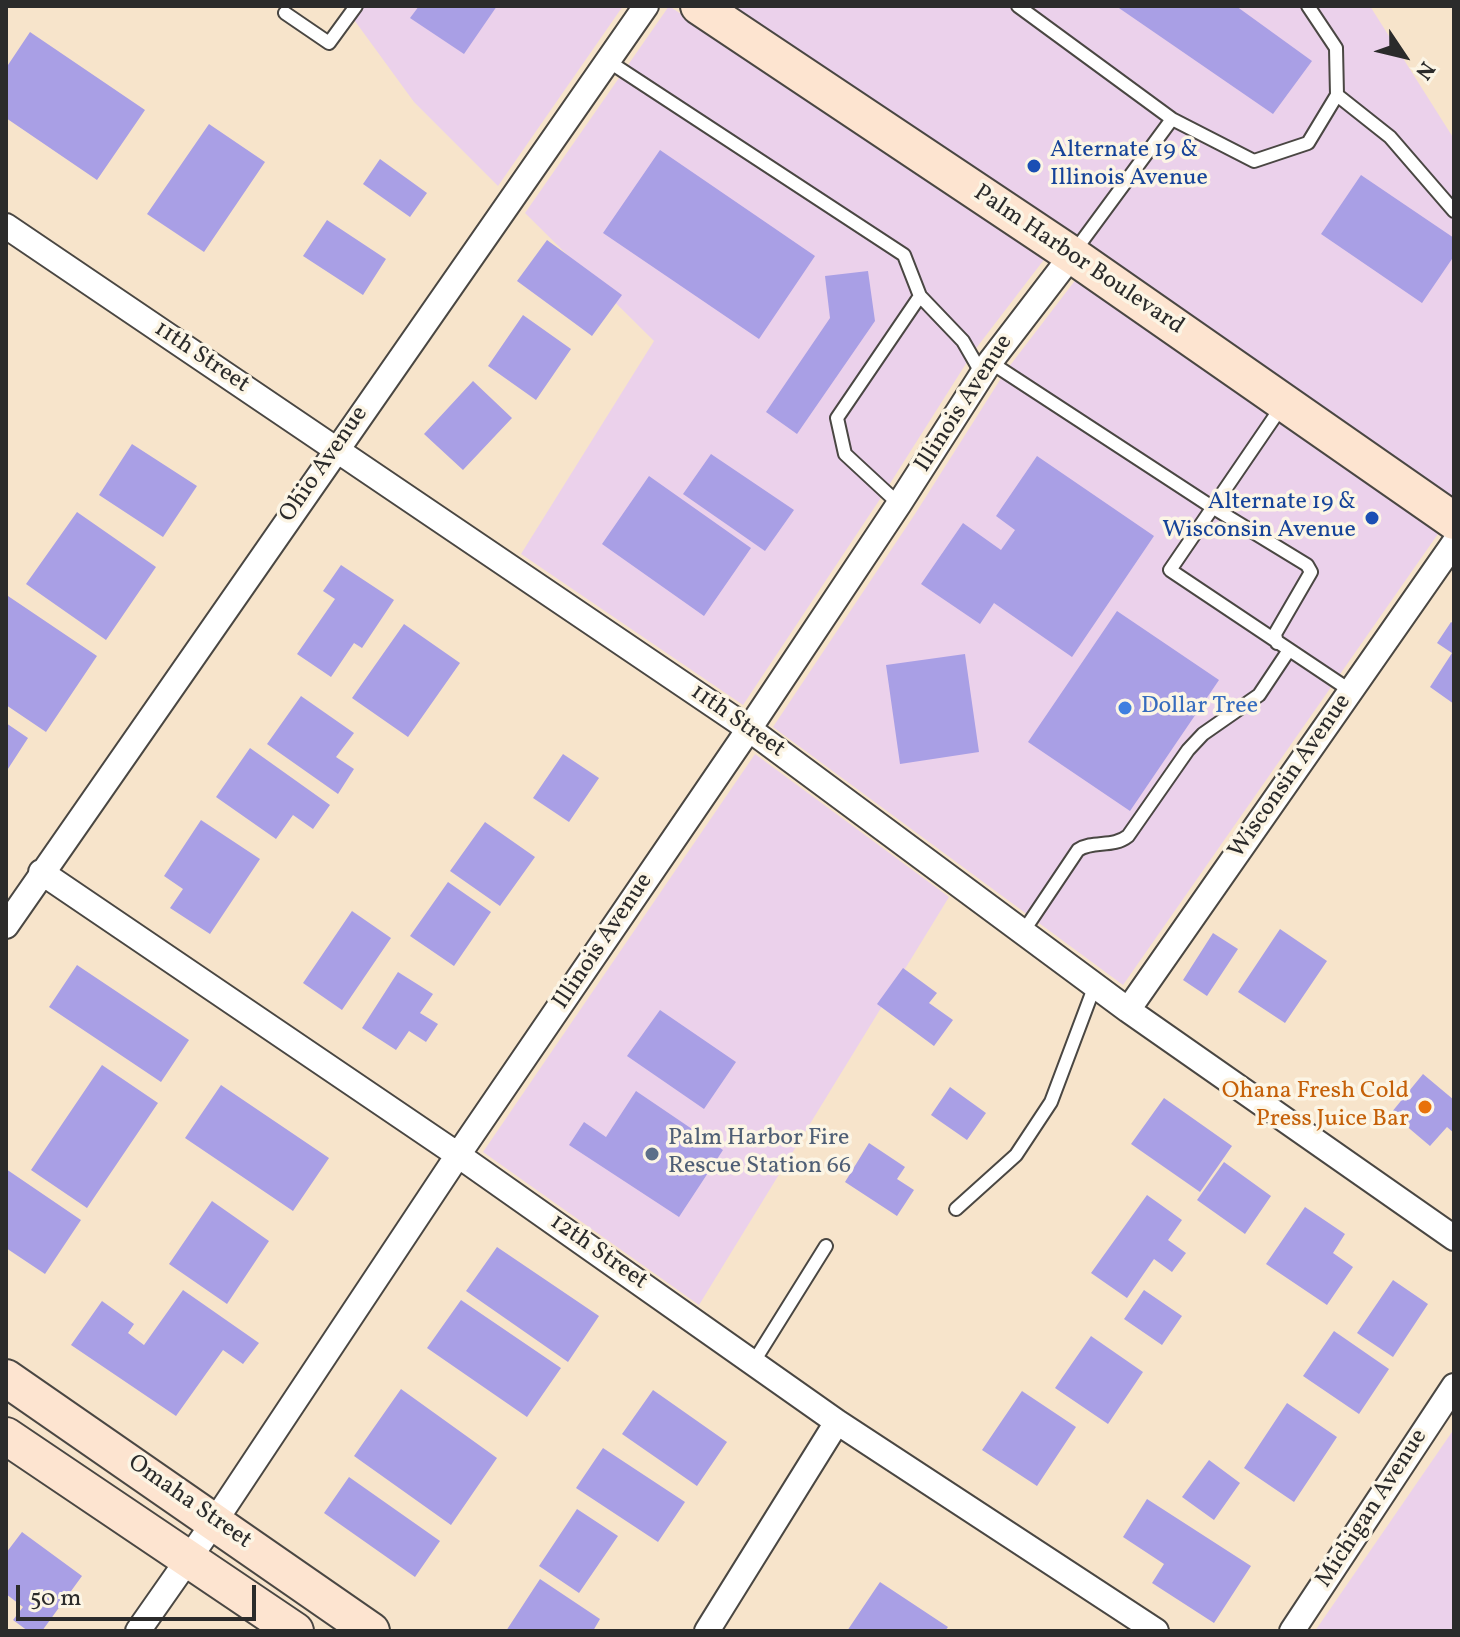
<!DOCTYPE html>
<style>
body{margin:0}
#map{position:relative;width:1460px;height:1637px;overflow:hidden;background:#f7e4cb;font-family:Vollkorn,serif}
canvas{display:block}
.frame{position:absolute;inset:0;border:8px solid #2b2b2b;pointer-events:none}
.north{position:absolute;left:1364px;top:16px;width:80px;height:80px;-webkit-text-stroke:6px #fcf5e5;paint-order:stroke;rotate:125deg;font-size:22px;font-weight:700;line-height:32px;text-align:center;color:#2b2b2b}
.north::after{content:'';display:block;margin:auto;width:28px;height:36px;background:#2b2b2b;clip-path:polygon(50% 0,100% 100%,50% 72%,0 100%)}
.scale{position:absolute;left:16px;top:1585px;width:240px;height:36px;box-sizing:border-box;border:4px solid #2b2b2b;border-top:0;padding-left:10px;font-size:24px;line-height:28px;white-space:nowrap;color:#2b2b2b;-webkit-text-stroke:6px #fcf5e5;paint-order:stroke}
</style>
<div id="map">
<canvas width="1460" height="1637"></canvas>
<div class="frame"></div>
<div class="north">N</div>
<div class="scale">50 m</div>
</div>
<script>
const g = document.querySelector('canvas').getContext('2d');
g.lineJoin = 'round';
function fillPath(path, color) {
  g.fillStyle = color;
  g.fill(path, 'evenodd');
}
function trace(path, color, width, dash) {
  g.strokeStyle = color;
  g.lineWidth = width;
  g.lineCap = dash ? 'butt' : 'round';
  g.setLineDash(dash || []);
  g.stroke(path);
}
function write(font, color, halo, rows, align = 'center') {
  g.font = font + ' Vollkorn,serif';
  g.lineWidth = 7;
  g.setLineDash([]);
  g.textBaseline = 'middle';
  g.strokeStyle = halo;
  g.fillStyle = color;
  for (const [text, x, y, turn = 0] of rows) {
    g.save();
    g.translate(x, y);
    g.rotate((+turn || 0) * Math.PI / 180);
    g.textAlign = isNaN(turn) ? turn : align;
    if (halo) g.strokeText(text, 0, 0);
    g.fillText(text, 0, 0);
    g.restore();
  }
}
fillPath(new Path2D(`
 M344,6h279l-125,180 -84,-84z
 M669,6l377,251 -72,94 -90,142 -141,212 -222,-151 133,-213 -129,-128z
 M729,6h641l84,133v361z
 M1077,278l363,253 -317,454 -350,-258 142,-213 90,-142z
 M755,754l194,143 -250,408 -216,-153z
 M1454,1429v202h-139z`), '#ebd1eb');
fillPath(new Path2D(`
 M419,6h78l-33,48 -54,-36z
 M1116,6h120l76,55 -39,53z
 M30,32l115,78 -48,70 -91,-62v-50z
 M209,124l56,38 -61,90 -57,-38z
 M660,150l155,106 -56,83 -156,-106z
 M380,159l47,34 -17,24 -47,-33z
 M1361,175l93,63v18l-32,47 -101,-69z
 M327,220l59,39 -23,36 -60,-39z
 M547,240l75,55 -30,41 -75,-55z
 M868,271l7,50 -78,113 -31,-22 64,-94 -5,-42z
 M523,315l48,34 -35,51 -48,-34z
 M473,381l39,37 -49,52 -39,-36z
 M132,444l65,42 -34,51 -64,-42z
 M711,454l83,56 -29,41 -82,-57z
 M1037,456l117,80 -82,121 -78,-54 -14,21 -59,-40 42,-61 38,27 14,-20 -19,-14z
 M649,476l102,72 -47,68 -102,-72z
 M77,512l79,55 -50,73 -80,-56z
 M341,565l53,35 -32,48 -8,-5 -23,34 -34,-23 38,-55 -12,-8z
 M8,596l89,60 -51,76 -40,-27z
 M1117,611l102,69 -89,131 -102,-69z
 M1451,622l3,2v80l-24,-17 22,-34 -15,-10z
 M404,624l56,39 -52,74 -56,-39z
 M965,654l14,98 -79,12 -14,-99z
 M301,696l53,37 -18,24 18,12 -16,25 -71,-50z
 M6,723l22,15 -22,34z
 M250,748l80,57 -17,24 -20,-14 -17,24 -60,-42z
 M563,754l36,24 -30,44 -36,-24z
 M201,820l59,39 -50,75 -40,-26 13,-19 -19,-13z
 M485,822l50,35 -35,49 -50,-35z
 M448,882l43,30 -37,54 -44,-30z
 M352,911l39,27 -49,72 -39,-27z
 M1280,929l47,32 -42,62 -47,-31z
 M1213,933l25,16 -31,47 -24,-16z
 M77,965l112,75 -28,42 -112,-75z
 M903,968l34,25 -8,10 24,17 -19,26 -57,-42z
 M398,972l35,22 -13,19 18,11 -12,18 -17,-11 -13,19 -34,-22z
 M660,1010l76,52 -32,47 -77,-53z
 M102,1065l56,38 -71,105 -56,-38z
 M1423,1074l31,26v33l-7,-6 -17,19 -39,-33z
 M221,1085l108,73 -36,53 -108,-73z
 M950,1087l36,26 -19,27 -36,-25z
 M636,1091l87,59 -44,67 -110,-72 15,-23 22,15z
 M1164,1098l68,48 -32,46 -69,-48z
 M869,1143l36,24 -8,12 17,11 -17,26 -52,-34z
 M1224,1162l47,34 -26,38 -48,-34z
 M6,1169l75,51 -36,54 -39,-26z
 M1147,1195l35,25 -14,20 18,13 -14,19 -18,-13 -27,39 -36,-25z
 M212,1201l57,40 -42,63 -58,-40z
 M1305,1207l40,27 -12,19 20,14 -26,38 -61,-41z
 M497,1247l102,69 -31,46 -102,-71z
 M1393,1280l35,24 -35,53 -36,-24z
 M183,1290l76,53 -16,21 -20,-14 -47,66 -105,-71 31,-44 32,23 -6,9 16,12z
 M1144,1290l38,26 -20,29 -38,-26z
 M461,1300l100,68 -34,49 -100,-69z
 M1334,1331l55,38 -30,45 -56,-38z
 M1091,1336l52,36 -35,52 -53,-36z
 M401,1389l96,69 -46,67 -97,-69z
 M653,1390l74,52 -30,44 -75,-52z
 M1022,1391l54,36 -39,59 -55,-36z
 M1287,1403l50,34 -43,65 -50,-34z
 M603,1448l82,54 -27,40 -82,-54z
 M1209,1460l31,23 -26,37 -32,-23z
 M349,1477l91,64 -25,36 -91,-64z
 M1147,1499l104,67 -37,57 -62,-40 12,-19 -41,-27z
 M577,1509l41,27 -39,57 -40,-27z
 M22,1532l60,44 -40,55h-14l-15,-11 10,-13 -17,-13v-41z
 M540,1579l60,40 -7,12h-87z
 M880,1582l68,45 -3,4h-98z`), '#a99fe5');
const lane = new Path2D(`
 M1018,6l154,113 82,42 54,-18 29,-48 -1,-47 -28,-42
 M285,13l44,30 27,-37
 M608,61l296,194 16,41 -83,122 8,36 54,50
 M1337,95l53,42 64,74
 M1074,252l98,-133
 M920,296l43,45 19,33
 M990,362l222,145 95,58 4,7 -36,62 2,9
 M1282,406l-112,164 181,121
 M1023,932l55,-82c15,-10 35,-2 50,-14l60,-86 15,-16 56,-39 30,-45
 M956,1209l60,-54 35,-53 44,-117
 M753,1363l73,-117`);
const street = new Path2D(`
 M6,226l743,503 379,281 326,228
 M41,872l417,283 379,267 319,209
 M6,926l640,-920
 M1128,1010l326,-467
 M138,1631l77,-110 243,-366 291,-426 150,-225 91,-142 82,-107
 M707,1631l130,-209
 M1292,1631l162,-245`);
const secondary = new Path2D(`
 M699,6l373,249 382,266
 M6,1378l365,253
 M6,1436l289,195`);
trace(lane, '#4a4743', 16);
trace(street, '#4a4743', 28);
trace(secondary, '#4a4743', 40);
trace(lane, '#fff', 12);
trace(street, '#fff', 24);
trace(secondary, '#fde4d0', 36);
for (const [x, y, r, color] of [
 [1034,166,8,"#1a4fb4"],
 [1372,518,8,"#1a4fb4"],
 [1125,708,8,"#3f7fe0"],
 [1425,1107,8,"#e8710a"],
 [652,1154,8,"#5c6f8a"]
]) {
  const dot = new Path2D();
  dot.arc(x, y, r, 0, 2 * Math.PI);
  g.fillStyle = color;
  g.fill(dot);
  trace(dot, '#fcf5e5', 3);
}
write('24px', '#164399', '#fcf5e5', [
 ["Alternate 19 &",1050,152],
 ["Illinois Avenue",1050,180],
 ["Alternate 19 &",1356,504,"right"],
 ["Wisconsin Avenue",1356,532,"right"]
], 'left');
write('24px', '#2b2b2b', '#fcf5e5', [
 ["Palm Harbor Boulevard",1078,261,34],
 ["11th Street",201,358,34],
 ["Illinois Avenue",965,404,-57],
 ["Ohio Avenue",325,465,-55],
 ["11th Street",737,722,35],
 ["Wisconsin Avenue",1291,777,-55],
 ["Illinois Avenue",604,942,-56],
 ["12th Street",598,1253,35],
 ["Omaha Street",189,1503,35],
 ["Michigan Avenue",1373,1509,-57]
]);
write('24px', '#366cbe', '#fcf5e5', [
 ["Dollar Tree",1141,708]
], 'left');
write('24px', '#c56008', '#fcf5e5', [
 ["Ohana Fresh Cold",1409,1093],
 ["Press Juice Bar",1409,1121]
], 'right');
write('24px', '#4e5e75', '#fcf5e5', [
 ["Palm Harbor Fire",668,1140],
 ["Rescue Station 66",668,1168]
], 'left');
</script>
